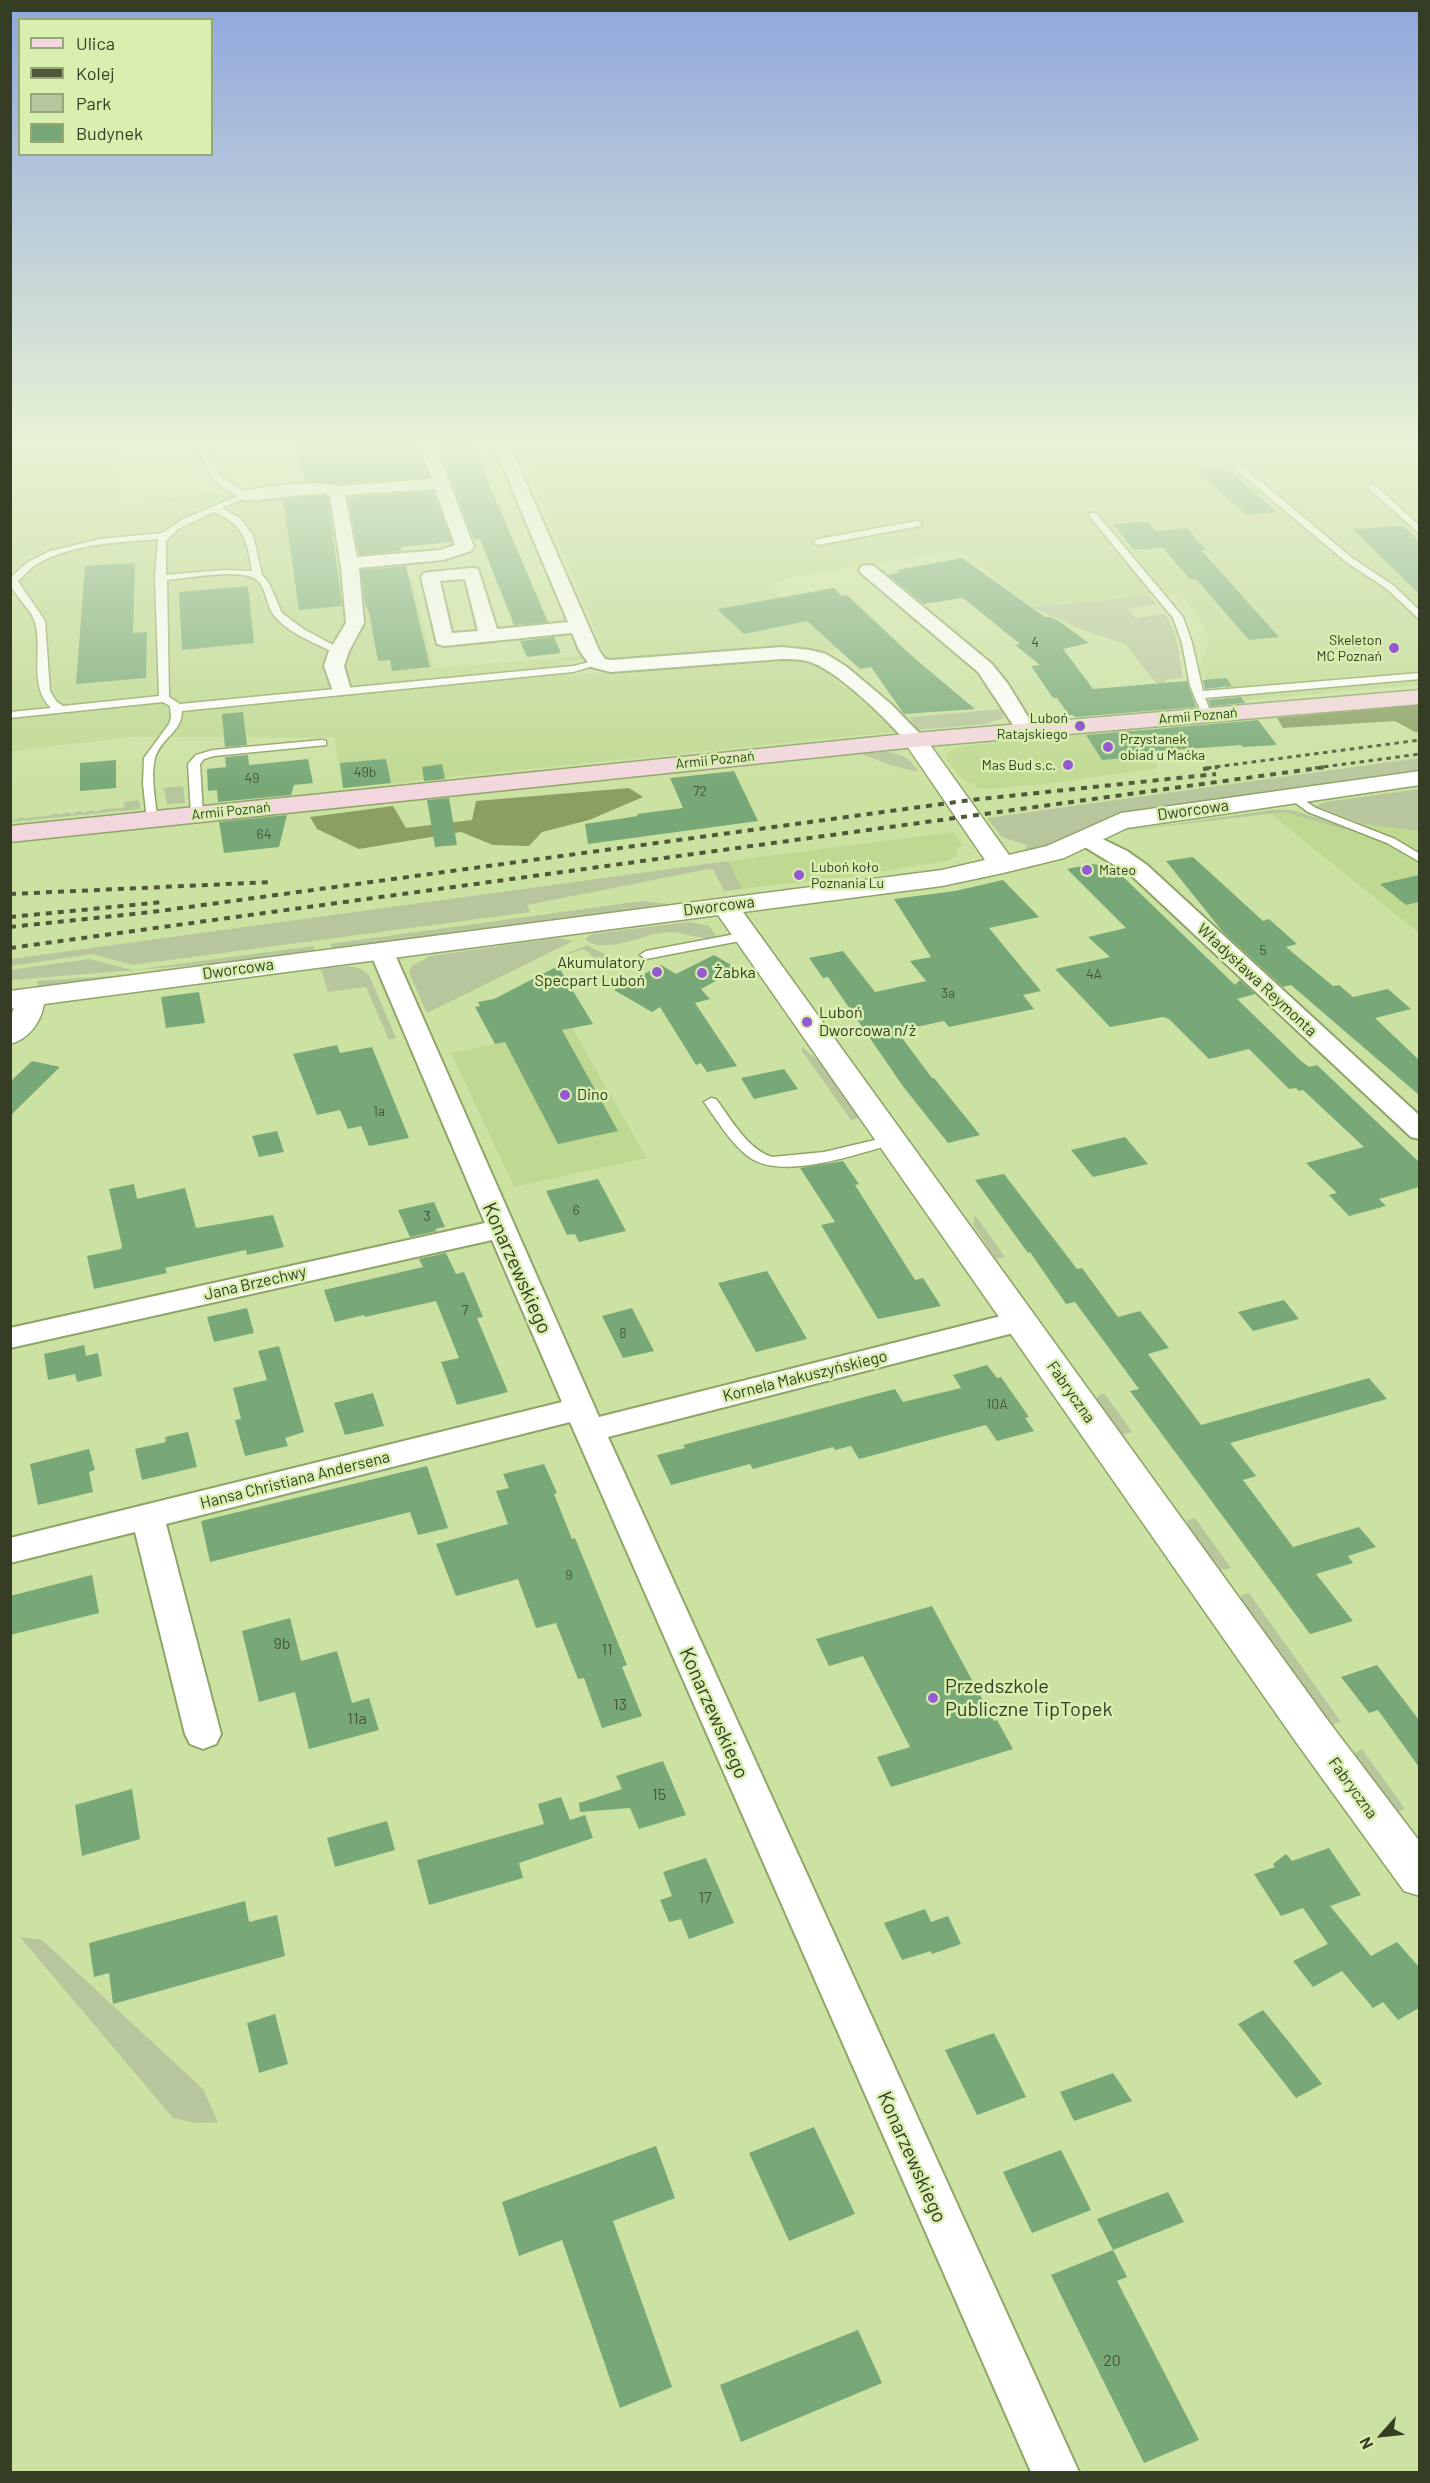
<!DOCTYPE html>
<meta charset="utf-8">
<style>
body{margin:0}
#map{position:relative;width:1430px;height:2483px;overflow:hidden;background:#cce2a2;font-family:Barlow,sans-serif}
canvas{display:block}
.frame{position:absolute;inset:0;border:12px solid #353d24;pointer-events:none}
.legend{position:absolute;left:18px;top:18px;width:195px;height:138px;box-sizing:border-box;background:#d8efaf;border:2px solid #97a877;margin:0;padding:8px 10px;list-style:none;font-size:18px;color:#353d24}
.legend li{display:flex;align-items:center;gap:12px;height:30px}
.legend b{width:30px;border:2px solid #97a877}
.north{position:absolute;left:1352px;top:2405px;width:60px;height:60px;-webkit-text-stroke:4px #d8efaf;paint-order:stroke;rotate:243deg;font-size:16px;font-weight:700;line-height:24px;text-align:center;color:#353d24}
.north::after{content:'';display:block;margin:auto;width:21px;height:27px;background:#353d24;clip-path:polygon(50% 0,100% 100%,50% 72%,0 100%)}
</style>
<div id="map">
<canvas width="1430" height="2483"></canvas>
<div class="frame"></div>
<ul class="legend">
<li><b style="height:8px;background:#f3d7de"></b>Ulica</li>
<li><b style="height:8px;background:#4f593a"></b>Kolej</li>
<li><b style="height:16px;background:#b7c69d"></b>Park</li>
<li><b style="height:16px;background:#78a877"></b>Budynek</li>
</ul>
<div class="north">N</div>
</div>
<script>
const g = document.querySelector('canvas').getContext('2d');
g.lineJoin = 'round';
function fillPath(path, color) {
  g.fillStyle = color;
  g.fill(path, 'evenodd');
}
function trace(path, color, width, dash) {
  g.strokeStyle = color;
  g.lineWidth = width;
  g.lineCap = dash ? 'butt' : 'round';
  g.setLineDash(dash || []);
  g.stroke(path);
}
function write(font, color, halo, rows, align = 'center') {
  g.font = font + ' Barlow,sans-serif';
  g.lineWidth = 5;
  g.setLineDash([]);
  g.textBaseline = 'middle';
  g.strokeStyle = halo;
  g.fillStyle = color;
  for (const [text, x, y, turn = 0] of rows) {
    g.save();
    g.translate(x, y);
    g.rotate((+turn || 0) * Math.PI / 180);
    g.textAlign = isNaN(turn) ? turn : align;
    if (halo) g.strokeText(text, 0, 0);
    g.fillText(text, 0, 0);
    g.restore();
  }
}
fillPath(new Path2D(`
 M118,444l3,58 205,-17 14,98 73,-5 21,90 171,-14 -87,-210h901v241l-181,16 -14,-16 -12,1 -12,-14 1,-10 8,-17 -4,-19 -25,-33 -148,14 -26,-19 -44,-38 -170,27 -17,6 -1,8 65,57 -18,4 -33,-5 -223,15 5,13 212,-16 21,1 17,7 65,54 9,11 -551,56 -9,-50 -202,-1 -121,14v-301z
 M1131,729l27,39 -113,16 -64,5 -20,-11 -15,-18v-7l15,-7z
 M1284,812l59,17 21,-5 55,7v102l-148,-119z
 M954,832l9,14 -5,1 -2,9 -8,5 -97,15 -109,13 -14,-28z
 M572,1028l75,130 -133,29 -63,-134z`), '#c0d992');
fillPath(new Path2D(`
 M1149,596l7,8 -30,5 10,9 29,-4c13,19 14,42 18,64l-19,2 9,15 -16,-11 -32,-40 -40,-13 -53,-24z
 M1003,709v9l-17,6 -69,6 -7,-13z
 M884,752c15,0 28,6 34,20l-31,-8 -25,-10z
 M1419,758v15l-297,42c-34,9 -62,31 -97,34l2,-4 -25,-8 -15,-19z
 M183,786l2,17 -18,1 -3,-16z
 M1419,789v42l-56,-7 -47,-18 9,-4z
 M137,800l3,3v6l-129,13v-4l4,2 6,-3 5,2c10,-5 21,0 30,-6l5,2 6,-3 5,2 7,-3 5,2 7,-3 5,2c10,-6 21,-1 30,-6l-3,-2 2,-2z
 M1272,810h20l56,18 -5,1 -59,-17 -160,19z
 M728,861l14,28 -18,2 -11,-22h-4l-182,36 3,7 -398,53 -39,-11 -82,12v-7z
 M642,901l25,3 -335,45 -2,-5z
 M688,922l21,4 8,11c-21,3 -27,-4 -46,-5 -24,-1 -66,25 -86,7l7,-5z
 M557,938l16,3 -146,72 -18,-40 3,-7 18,-10z
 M314,946l1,5 -92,12 -212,17 -1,-10 79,-11 44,11z
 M585,946h3l35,17c-16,11 -27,-4 -39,-14l-26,8z
 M350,966l11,3 8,6 27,63 -7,2 -23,-53 -38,5 -7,-23z
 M170,972l-132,17 -1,-8z
 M802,1047l19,16 39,55 -9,2 -49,-69z
 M975,1215l30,42 -9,2 -23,-34z
 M1104,1393l28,39 -12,3 -24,-33 2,-6z
 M1195,1518l36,50c-6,2 -10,2 -15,-1 -9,-7 -28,-36 -29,-47z
 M1249,1593l92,129 -12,3 -88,-122v-8z
 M1362,1749l43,60 -10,4 -41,-55 1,-5z
 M20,1937l22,3 161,149 15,33 -21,1 -24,-5z`), '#b7c69d');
fillPath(new Path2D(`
 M1419,705v27h-4l-20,-11 -112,7 -6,-10z
 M629,788l14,9 -54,23 -47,12 -13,14 -36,-1 -32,-13 -102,17 -42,-20 -7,-12 83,-11 13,22 66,-8 4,-19z`), '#8b9f63');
fillPath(new Path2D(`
 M295,444h122l12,33 -93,7 -31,-3z
 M438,444h34l76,178 -34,3 -34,-86 -6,1z
 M1224,467l53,45 -31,3 -52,-45z
 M433,491l19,51 -51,5 1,4 -43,4 -11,-58z
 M324,495l4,3 14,108 -43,4 -16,-111z
 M1148,522l8,9 31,-3 19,22h-5l78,87 -30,3 -53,-61h-6l-27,-31 -29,2 -21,-26z
 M1403,526l16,15v53l-66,-65z
 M962,558l83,59h5l9,4 30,22 -26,6 30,40 94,-8 9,26 -121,10 -2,-2h-4l-12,-17h-4l-22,-32 9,-1 -25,-20 5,-1 -53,-43 -5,-3 -38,6 -36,-29 12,-3 -3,-2z
 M135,563l-2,70 14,-1 -1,46 -70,6 9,-118z
 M406,566l24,101 -38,4 -2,-11 -12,1 -9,-49 -4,-8 -4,-34z
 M248,586l6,57 -72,7 -3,-58z
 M834,588l8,8 5,-1 65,61 63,53 -71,5 -33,-47 -11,2 -53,-48 -63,13 -27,-25z
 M554,637l7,16 -34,4 -7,-16z
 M1226,678l6,8 -27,3 -2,-9z
 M1241,697l4,6 -34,3 -3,-6z
 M243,712l4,33 -22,2 -3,-33z
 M1258,720l19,25 -34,2 -2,-2 -94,7 2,4 -47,4 -16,-25z
 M248,755l1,10 59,-6 5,24 -19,2 -3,10 -73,7 -1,-12 -9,1 -1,-22 19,-2 -1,-10z
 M386,759l5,24 -48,5 -3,-25z
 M116,760v28l-36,3v-28z
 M442,764l3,15 -21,2 -2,-14z
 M734,771l24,50 -170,23 -3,-20 53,-8 -1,-2 46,-6 -13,-30z
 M449,798l8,47 -22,2 -8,-47z
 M287,815l-8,32 -55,6 -5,-31z
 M1193,857l70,64 6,-2 28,25 -11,3 47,39 6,-1 14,12 35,-8 23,20 -36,9 44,42v35l-128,-110 -8,2 -60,-55 -57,-71z
 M1093,864l21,4 121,117 5,-5 15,14 -18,5 64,62 8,6 8,-2 102,97v25l-40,12 7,7 -37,10 -20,-21 8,-2 -31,-30 58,-16 -61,-57 -4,1 -3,-3 -7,1 -40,-40 -40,10 -40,-40 -6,-2 -53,10 -55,-58 55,-12 -22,-20 38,-9 -59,-59z
 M1419,875v27l-13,3 -26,-21z
 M1003,880l36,37 -50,11 52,63 -18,4 11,14 -85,18 -5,-6 -47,10 35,47h2l46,57 -32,8 -46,-58 -74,-108 -5,1 -14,-20 34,-7 32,41 51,-11 -16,-20 21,-4 -37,-58 61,-8z
 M714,955l24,14 -37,20 9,10 -15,4 42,63 -30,6 -6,-9 -5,2 -36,-58 -8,5 -38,-22 47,-25 15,9z
 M558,966l35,58 -31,6 56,101 -60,13 -53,-102 -10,2 -20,-37 5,-1 -2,-4 16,-3z
 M199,992l6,31 -39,5 -5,-31z
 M337,1045l3,8 32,-6 37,91 -40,8 -8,-20 -13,3 -8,-19 -23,5 -24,-61z
 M32,1061l28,6 -50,49v-34z
 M784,1069l14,20 -44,10 -13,-21z
 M277,1131l7,21 -25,5 -7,-21z
 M1125,1137l23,27 -55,13 -22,-27z
 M843,1161l16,23 -4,1 60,95 8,-2 18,28 -63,13 -57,-94 14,-3 -35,-54z
 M1004,1174l73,95 5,-1 36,49 22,-6 29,37 -21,6 53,71 168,-47 18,21 -157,44 26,33 -13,4 50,67 66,-20 17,20 -28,9 5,7 -37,11 37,47 -43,13 -180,-243 9,-2 -64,-87 -9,2 -36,-52 -2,1 -53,-73z
 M598,1179l28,52 -47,11 -4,-8 -8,1 -21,-44z
 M134,1184l3,15 48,-11 11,40 77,-13 11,32 -37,8 -1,-5 -81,18 2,5 -73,16 -7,-33 34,-7 1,-3 -13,-57z
 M434,1202l11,25 -10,2 2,2 -27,6 -12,-27z
 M446,1253l10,21 8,-2 19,45 -6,1 31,74 -51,13 -16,-43 18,-4 -23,-57 -71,16 -1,-2 -29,7 -11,-32 99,-23 -4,-8z
 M767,1271l40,68 -51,13 -38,-69z
 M1284,1300l15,19 -46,12 -15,-19z
 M247,1308l7,25 -40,9 -7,-25z
 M632,1308l22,43 -31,7 -21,-42z
 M84,1345l2,11 12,-3 4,23 -25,6 -2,-8 -27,6 -4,-26z
 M279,1346l25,86 -19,6 3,8 -43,10 -10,-36 6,-1 -8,-31 34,-8 -9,-29z
 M987,1365l10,13 4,-1 28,40 -4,1 9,13 -37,10 -11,-16 -127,34 -8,-13 -16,4 -2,-3 -80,22 -3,-5 -79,21 -14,-30 28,-7 -2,-3 212,-56 8,13 58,-14 -8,-13z
 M373,1393l11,33 -39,9 -11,-32z
 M188,1432l9,35 -55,13 -7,-31 31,-7 -1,-5z
 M89,1449l6,21 -6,2 4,20 -55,13 -8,-41z
 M544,1464l13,29 -3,1 18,45 3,-1 52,127 -5,2 20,49 -40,12 -18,-50 -6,1 -22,-56 -20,5 -18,-49 -62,17 -20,-52 72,-20 -12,-33 13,-3 -6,-14z
 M427,1466l21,62 -30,7 -8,-23 -200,50 -9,-41z
 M92,1575l7,38 -89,22v-39z
 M932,1606l62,115 3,-1 16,29 -122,38 -14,-30 33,-10 -47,-91 -34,10 -13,-27z
 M290,1618l11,43 36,-10 15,52 17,-5 10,32 -70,19 -14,-57 -36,10 -17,-71z
 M1377,1665l42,55v47l-41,-57 -9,3 -28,-36z
 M663,1761l23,54 -47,14 -9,-21 -50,4 -1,-9 43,-14 -6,-13z
 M132,1789l8,50 -58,17 -7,-51z
 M561,1797l9,23 15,-5 8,23 -74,25 4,15 -94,27 -12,-45 127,-36 -6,-20z
 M387,1821l8,29 -60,17 -8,-29z
 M1329,1848l32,47 -31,11 41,50 26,-14 22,25v41l-21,12 -15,-18 -10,6 -31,-37 -29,16 -20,-26 35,-17 -25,-36 -22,8 -27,-42 21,-7 -2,-3 13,-10 6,7z
 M706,1858l28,65 -45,16 -8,-20 -12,3 -9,-22 12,-4 -9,-24z
 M245,1901l4,21 28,-7 8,41 -172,48 -4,-31 -15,4 -5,-34z
 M925,1909l6,13 17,-6 13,28 -29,10 -1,-3 -29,9 -18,-37z
 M1263,2010l22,27 37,47 -26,14 -58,-74z
 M275,2014l13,50 -29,9 -12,-50z
 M994,2033l32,64 -49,18 -32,-65z
 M1113,2073l19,28 -58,20 -14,-29z
 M814,2127l41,87 -66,27 -40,-88z
 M656,2146l19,52 -62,23 59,166 -52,21 -58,-168 -43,16 -17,-54z
 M1061,2150l30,60 -59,23 -29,-61z
 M1168,2192l16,30 -71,28 -16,-31z
 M1113,2250l14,27 -10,4 82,159 -55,23 -93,-188z
 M858,2330l24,53 -141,59 -21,-57z`), '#78a877');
const service = new Path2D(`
 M199,444h8c8,38 18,31 42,52l-27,12 18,10 13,17 9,40 7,8 13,30 20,15 42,23 -9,2c-20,-10 -48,-20 -62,-39 -7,-10 -7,-30 -19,-36 -21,-9 -64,0 -87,2l2,117 11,7 393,-38 25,-6 5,3 -30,9 -391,39c0,21 -22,28 -27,47 -5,19 1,42 2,61l-6,3 -4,-1 -4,-37 1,-26 25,-34 2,-6 -1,-12 -7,-4 -153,16v-6l41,-4c-23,-21 -8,-60 -16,-86 -5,-16 -25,-28 -25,-44l18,-16 22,-11 50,-12 62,-6 21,-14 55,-23c-24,-12 -34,-26 -39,-52zM214,512c31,13 33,29 38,59l-28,-1 -58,5v-34l12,-12zM158,539l-3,39 4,118 -96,10 -7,-5 -6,-10 -5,-70 -27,-40c7,-6 13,-14 21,-18 35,-20 79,-20 119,-24z
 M1234,464h6l112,94 41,27 27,26v9l-33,-31 -41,-27 -112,-94z
 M1369,485h6l45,41v8l-51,-45z
 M1090,513h6l87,104 9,26 11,48 217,-18v6l-215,19 7,17 -5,3 -4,-1 -13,-31 -8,-43 -9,-25 -83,-101z
 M917,521l5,3 -2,2 -102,19 -5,-3 5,-3z
 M322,740l4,1v4l-112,11 -10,3 -4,5 3,50 -6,3 -6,-3 -3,-50 8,-9 17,-5z
 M1293,793l23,15 79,31 25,15v8l-33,-19 -79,-31 -19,-14v-4z
 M746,932l4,1 2,3 -2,3 -104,20 -6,-4 6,-4z
 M711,1098l5,1c15,20 31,50 56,58l52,-5 68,-16 7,4 -2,3c-37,10 -105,35 -141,18 -19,-8 -40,-42 -52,-59z`);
const minor = new Path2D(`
 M10,444h12l-2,3 -10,3z
 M419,444h16l39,103 -3,4 -28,9 -84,8 5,55 -15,28 -5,15 7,24 -3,4h-14l-10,-28 5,-15 17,-28 -5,-55 -11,-71 -5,-4 -80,8 -8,-5 2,-4c21,-5 78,-13 97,-6l96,-7zM435,489l20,56 -15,5 -83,7 -12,-62z
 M493,444h16l90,206 6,9 6,1 171,-13 28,3 16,4 21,13 45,38 30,31 3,4 -3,4 -7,2 -7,-2c-18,-22 -71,-74 -98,-82 -8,-3 -19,-3 -28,-3l-171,13 -20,-5 -12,-17 -7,-17 -128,13 -7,-2 -16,-67 3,-4 6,-1 42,-4 6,1 19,60 71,-7zM465,579l13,52 -26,2 -12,-52z
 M868,565l6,1 118,98 16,20 28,46 -3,4 -7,2 -7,-2 -41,-62 -116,-98 -3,-4 3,-4z
 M1086,831l41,20 20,14 273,251v23l-9,-2 -280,-262 -53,-32 -3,-5 3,-5z
 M381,943l8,2 4,5 206,467 422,-106 11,3 4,7 -4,7 -11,3 -413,106 471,1035h-48l-461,-1050 -404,102 55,210 -5,10 -13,5 -13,-5 -5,-10 -50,-202 -125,31v-25l552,-136 -70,-162 -482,108v-20l475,-105 -116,-273 4,-5z`);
const tertiary = new Path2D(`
 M915,733l8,2 86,120 38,-9 74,-33 299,-42v14l-293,43 -63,30 -61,15 -61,13 -199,26 583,806 94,124v54l-16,-5 -108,-149 -578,-827 -674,89c-3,18 -15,35 -34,40v-27l4,-9 -4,1v-18l932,-121 43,-10 -82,-120 4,-5z`);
const secondary = new Path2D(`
 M1420,690v14l-505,43 -905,95v-16l905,-93z`);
trace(service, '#8fa467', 3);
trace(minor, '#8fa467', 4);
trace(tertiary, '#8fa467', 3);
trace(secondary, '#8fa467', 3);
fillPath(service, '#fff');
fillPath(minor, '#fff');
fillPath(tertiary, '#fff');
fillPath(secondary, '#f3d7de');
trace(new Path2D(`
 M1207,768l213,-28
 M1315,768l105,-14`), '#4f593a', 3, [4.5, 4.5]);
trace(new Path2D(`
 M1203,769l15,-2
 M10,894l262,-12
 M10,917l153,-15
 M10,927l142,-15 819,-112 245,-26
 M10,948l1316,-181`), '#4f593a', 4, [6, 6]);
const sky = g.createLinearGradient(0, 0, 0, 792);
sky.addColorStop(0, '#90a7dd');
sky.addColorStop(0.56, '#e8f2d5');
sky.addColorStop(1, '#e8f2d500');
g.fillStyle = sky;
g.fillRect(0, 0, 1430, 792);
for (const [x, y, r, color] of [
 [1394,648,6,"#955ad2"],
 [1080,726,6,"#955ad2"],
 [1108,747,6,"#955ad2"],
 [1068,765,6,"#955ad2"],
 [1087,870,6,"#955ad2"],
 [799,875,6,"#955ad2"],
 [657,972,6,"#955ad2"],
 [702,973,6,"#955ad2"],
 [807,1022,6,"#955ad2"],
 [565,1095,6,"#955ad2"],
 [933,1698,6,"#955ad2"]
]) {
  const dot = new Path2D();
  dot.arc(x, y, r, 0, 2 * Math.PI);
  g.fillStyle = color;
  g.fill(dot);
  trace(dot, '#d8efaf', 2);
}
write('14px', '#353d24', '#d8efaf', [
 ["Skeleton",1382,640],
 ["MC Poznań",1382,656],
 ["Luboń",1068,718],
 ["Ratajskiego",1068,734],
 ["Przystanek",1120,739,"left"],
 ["obiad u Maćka",1120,755,"left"],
 ["Mas Bud s.c.",1056,765],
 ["Luboń koło",811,867,"left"],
 ["Poznania Lu",811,883,"left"],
 ["Mateo",1099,870,"left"]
], 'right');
write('14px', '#465839', null, [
 ["4",1035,642],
 ["49b",365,772],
 ["49",252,778],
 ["72",700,791],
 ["64",264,834],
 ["5",1263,950],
 ["4A",1094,974],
 ["3a",948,993],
 ["1a",379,1111],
 ["6",576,1210],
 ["3",427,1216],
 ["7",465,1310],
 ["8",623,1333],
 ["10A",997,1404],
 ["9",569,1575]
]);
write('14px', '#353d24', '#d8efaf', [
 ["Armii Poznań",1198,716,-5],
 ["Armii Poznań",715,760,-6],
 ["Armii Poznań",231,811,-6]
]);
write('16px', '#353d24', '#d8efaf', [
 ["Dworcowa",1193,810,-8],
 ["Dworcowa",719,906,-7],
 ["Dworcowa",238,969,-8],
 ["Władysława Reymonta",1257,980,43],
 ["Jana Brzechwy",255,1283,-13],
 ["Kornela Makuszyńskiego",805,1376,-14],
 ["Fabryczna",1071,1392,55],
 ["Hansa Christiana Andersena",295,1480,-14],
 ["Fabryczna",1353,1788,54]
]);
write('16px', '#353d24', '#d8efaf', [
 ["Akumulatory",645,963,"right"],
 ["Specpart Luboń",645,981,"right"],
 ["Żabka",714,973],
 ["Luboń",819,1013],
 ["Dworcowa n/ż",819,1031],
 ["Dino",577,1095]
], 'left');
write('16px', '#465839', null, [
 ["9b",282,1644],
 ["11",607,1650],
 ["13",620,1705],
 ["11a",357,1719],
 ["15",659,1795],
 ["17",705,1898],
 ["20",1112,2361]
]);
write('20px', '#353d24', '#d8efaf', [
 ["Konarzewskiego",517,1268,66],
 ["Konarzewskiego",714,1713,66],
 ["Konarzewskiego",912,2157,66]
]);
write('20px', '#353d24', '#d8efaf', [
 ["Przedszkole",945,1686],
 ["Publiczne TipTopek",945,1709]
], 'left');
</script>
